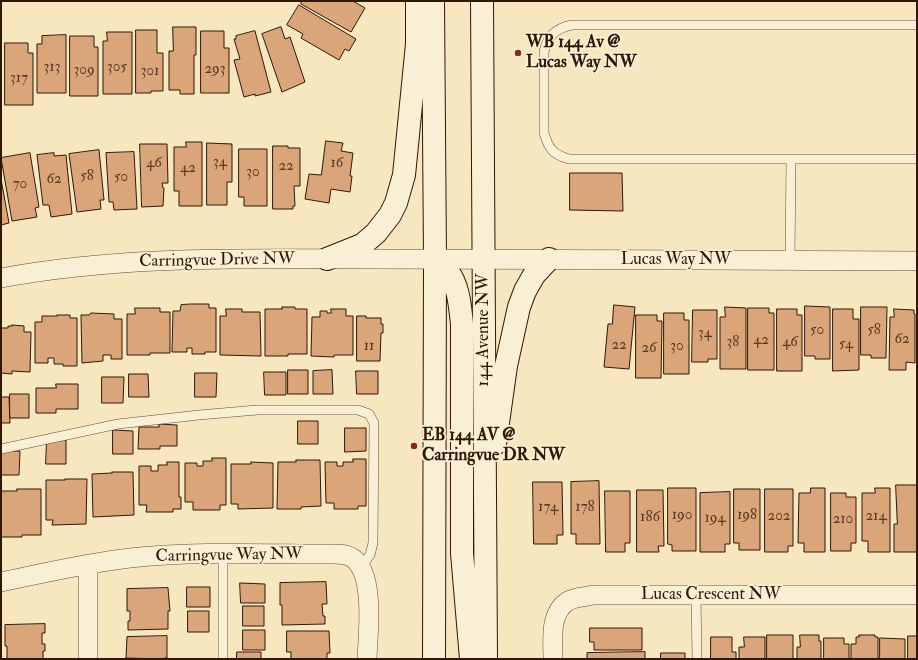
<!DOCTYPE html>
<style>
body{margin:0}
#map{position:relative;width:918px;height:660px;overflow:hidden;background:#f6e7be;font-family:"IM FELL Double Pica",serif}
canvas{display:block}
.frame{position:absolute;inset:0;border:2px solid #311708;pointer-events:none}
</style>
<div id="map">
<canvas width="918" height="660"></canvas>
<div class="frame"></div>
</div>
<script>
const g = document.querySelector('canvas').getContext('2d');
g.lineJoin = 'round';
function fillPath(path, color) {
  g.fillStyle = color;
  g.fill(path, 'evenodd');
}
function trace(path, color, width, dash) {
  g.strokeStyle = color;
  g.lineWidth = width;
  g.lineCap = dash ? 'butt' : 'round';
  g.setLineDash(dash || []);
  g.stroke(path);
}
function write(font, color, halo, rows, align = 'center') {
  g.font = font + ' "IM FELL Double Pica",serif';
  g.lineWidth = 3.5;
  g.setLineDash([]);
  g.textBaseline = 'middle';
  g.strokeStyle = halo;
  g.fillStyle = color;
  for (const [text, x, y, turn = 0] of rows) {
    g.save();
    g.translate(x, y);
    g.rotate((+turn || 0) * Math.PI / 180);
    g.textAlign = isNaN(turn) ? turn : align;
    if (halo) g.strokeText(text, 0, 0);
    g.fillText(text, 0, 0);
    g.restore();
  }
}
const building = new Path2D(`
 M302,1h51l12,7 -14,24 -50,-28z
 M299,5l57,34 -7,12 -4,-2 -6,11 -38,-22 2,-4 -16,-9z
 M173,27h23v28h-2v39h-14v-4h-11v-39h4z
 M281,27l4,12 5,-2 15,45 -23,10 -20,-58z
 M136,30h21v23h6v38h-12v2h-15z
 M201,31h23v17h5v45h-28z
 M255,31l16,61 -16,4v-2l-11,3 -10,-37 6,-1 -6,-20h2v-3z
 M107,32h25v62h-29v-53h4z
 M66,35v58h-29v-49h5v-8z
 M70,36h24v11h4v49h-28z
 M5,43h23v10h5v52h-28z
 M326,141l17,2 -2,8 12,2 -3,23h2l-2,16 -19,-3 -2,14 -24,-4 4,-25 12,1z
 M186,142h16v64h-23v-15h-5v-44h12z
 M207,143l25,1v38h-5v23h-20z
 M140,144h27l1,39h-6l1,5h1l-1,18 -21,1z
 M273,146h15v2h12v38h-6l1,20h-2v3h-20z
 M239,149h28v57h-23v-9h-5z
 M99,150l5,50h-4l1,9 -24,3 -8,-58z
 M134,152l3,57 -23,1 -1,-8h-4l-3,-49z
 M30,153l9,54 -4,1 2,9 -25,4 -11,-63z
 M54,153v3l12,-1 6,59 -21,3 -2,-12h-6l-6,-50z
 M570,173h52l1,38 -53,-1z
 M1,179l8,44 -8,2z
 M191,304h18v4h7v44h-11v2h-13v-6h-5v4h-15l1,-41h7l1,-6z
 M614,305l21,2 -6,62 -25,-2 4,-43h4z
 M805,306l25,1v52h-15v-3h-10z
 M282,307h13v2h12v45h-19v2h-23v-47h17z
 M725,307l21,1v61h-26v-52h5z
 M861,307h26l-1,51h-15v-3h-10z
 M135,308h25v4h10v41h-20v2h-23v-41h8z
 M748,308h21v5h5v57h-26z
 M226,309h16v3h18l1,44 -41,-1v-39h6z
 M331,309h15v7h7v39h-19v2l-23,-1 1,-39h8v-6h7v2h4z
 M777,309h20v6h5v56h-25z
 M833,309h20v10h6v51l-26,1z
 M894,309l20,1v4h1v49l-9,-1v8h-17l1,-53h4z
 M693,310h24v49h-9v3h-16z
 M91,313l23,1v5h8v40h-11v-4h-8v6l-21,2 -1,-48h8z
 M664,313h20v7h5v54h-25z
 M57,315h13v3h7v48h-14v-2h-9v-6h-6v5h-13v-41h7v-6h15z
 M636,315h21v6h5l-1,57h-25z
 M357,316h9v2h15v6h2v9h-2l-1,28h-23z
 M12,325l12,1v6h7l-1,40 -18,-1v3l-11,-1v-45h7v-2h4z
 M288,370h20v24h-20z
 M332,370l1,24h-20v-23z
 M356,371h22v23h-21z
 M264,372h22v23h-21z
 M195,373h22l-1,24h-21z
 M129,374h19l1,23h-20z
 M102,377h22l-1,26h-21z
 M56,384h22v25h-22v4h-20v-25h20z
 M10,394h19v24h-19z
 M1,397h8l1,26h-9z
 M298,421h20v23h-20z
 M159,424l18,1v21h-17v3h-22l1,-22h20z
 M345,428h21v23l-21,1z
 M113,430l20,1v23h-20z
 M47,440h19v24h-20z
 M1,451h19l-1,24h-18z
 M212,458h14v47h-6v5h-27v-8h-8v-39h12v3h6v-5h9z
 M353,459h13v47h-8v3h-24v-6h-8l-1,-41h12v4h6v-4h10z
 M296,460h24l1,46 -20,1v2h-24l1,-47h18z
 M167,462h12v35h2v12h-8v3h-27l1,-7h-8v-39h12v5h7v-6h9z
 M251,462l22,1v45l-35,1v-5h-7v-40h20z
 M112,472h21l1,43 -41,2 -1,-43 20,-1z
 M65,479h22l-1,45 -34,1 1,-5h-7v-40h19z
 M599,481l1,63h-24v-10h-5v-52z
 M533,482h29l1,53h-6v9h-23z
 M896,485h21v67h-23v-28h3z
 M668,488h28v63h-24v-6l-4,-1z
 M811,488h14v64h-21v-9h-6l1,-50h11z
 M875,488h15v64h-22v-11h-6v-48h13z
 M17,489h24v46h-19v2h-21v-46h16z
 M734,489h26v61h-21v-7h-5z
 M765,489h28v57h-5v6h-23z
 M637,490h26l1,56h-6l1,6h-22z
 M605,491h25v52h-5v9h-19z
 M730,492v52h-5v8h-25v-59z
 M831,493h15v4h10v46h-5v8h-20z
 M326,582l1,22h-5l1,12h2v8l-43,1v-20h-2v-22z
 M240,583l25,1v19h-24z
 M187,587h23v20h-23z
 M168,588l2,23h-2v18l-40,1v-9h2v-10h-3v-22z
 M243,606h21v20h-21z
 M188,611h21v21h-21z
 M45,624v9h-3v11h3v7h-2v8h-36v-13h-2v-21z
 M590,628h52v22h-48v-8h-4z
 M243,630h22v20h-22z
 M287,631h42l1,22h-3v6h-38l2,-1v-6h-4z
 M767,635h26v24h-26z
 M800,635h19v6h2v18h-24v-12h3z
 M859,635h16v2h3v22h-27v-15h5v-7h3z
 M167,636v22h-3v1l-38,-1 1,-21z
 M908,636h9v23h-9z
 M711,637h21v15h4v7h-25z
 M744,637h21v22h-26v-12h5z
 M824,638h20v6h5v15h-25z
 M880,638l25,1v20h-25z
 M237,652h24v7h-24z
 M645,652v7h3h-61v-6z
 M661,653h24v6h-24z`);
fillPath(building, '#daa579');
trace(building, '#311708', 1);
const lane = new Path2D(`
 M917,25h-345c-16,3 -25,11 -28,27v81c5,16 8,21 25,26h348
 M790,261l1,-102
 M1,449l117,-25 81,-9 58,-5h101l11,4 5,9 -1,120 -3,12 -9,12
 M696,595l1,64
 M223,659v-105`);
const street = new Path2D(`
 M1,278c123,-23 248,-19 372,-19 181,-1 363,2 544,2
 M1,582c43,-9 85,-19 129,-24 67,-7 136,-4 203,-4 7,0 15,0 21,5 21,17 14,75 13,100
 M88,659v-95
 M553,659c0,-19 -4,-46 15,-58 7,-4 17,-4 25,-6h324`);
const secondary = new Path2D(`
 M433,1l2,258 -1,400
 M482,1l4,658
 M327,259l35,-14 14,-12 14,-18 6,-12 8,-28 13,-131v-43
 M435,259c4,4 10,8 13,13 11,14 12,35 14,52v229l9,106
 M495,444l11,-78 13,-59 6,-16 9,-16 15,-16`);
trace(lane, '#624b36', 10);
trace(street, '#624b36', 20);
trace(secondary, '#311708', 24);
trace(lane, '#f9efd5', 9);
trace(street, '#f9efd5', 19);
trace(secondary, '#f9efd5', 22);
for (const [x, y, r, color] of [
 [518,53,4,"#8f2418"],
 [414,446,4,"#8f2418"]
]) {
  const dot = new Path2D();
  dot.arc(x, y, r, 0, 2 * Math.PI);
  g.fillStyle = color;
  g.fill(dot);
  trace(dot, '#f9efd5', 1.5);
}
write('15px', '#5b3a24', null, [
 ["313",52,68],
 ["305",117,68],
 ["293",215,70],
 ["309",84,71],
 ["301",150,72],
 ["317",19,79],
 ["34",220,163],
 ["46",154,164],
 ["16",337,164],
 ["22",286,167],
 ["42",188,169],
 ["30",253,173],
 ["58",87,177],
 ["50",121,178],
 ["62",54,180],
 ["70",20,185],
 ["50",817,331],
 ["58",874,331],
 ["34",705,334],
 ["62",902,340],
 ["42",761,341],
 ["38",733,343],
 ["46",790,343],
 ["54",846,345],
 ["22",619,346],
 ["11",369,347],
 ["30",677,347],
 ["26",649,349],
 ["174",548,508],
 ["178",585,508],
 ["190",682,516],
 ["198",747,516],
 ["202",779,517],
 ["214",876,517],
 ["186",650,518],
 ["194",715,519],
 ["210",843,520]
]);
write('bold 17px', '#311708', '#f9efd5', [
 ["WB 144 Av @",526,43],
 ["Lucas Way NW",526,63],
 ["EB 144 AV @",422,436],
 ["Carringvue DR NW",422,456]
], 'left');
write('17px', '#311708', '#f9efd5', [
 ["Lucas Way NW",676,260],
 ["Carringvue Drive NW",217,261,-1],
 ["144 Avenue NW",484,330,-90],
 ["Carringvue Way NW",229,556,-1],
 ["Lucas Crescent NW",711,595]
]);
</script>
